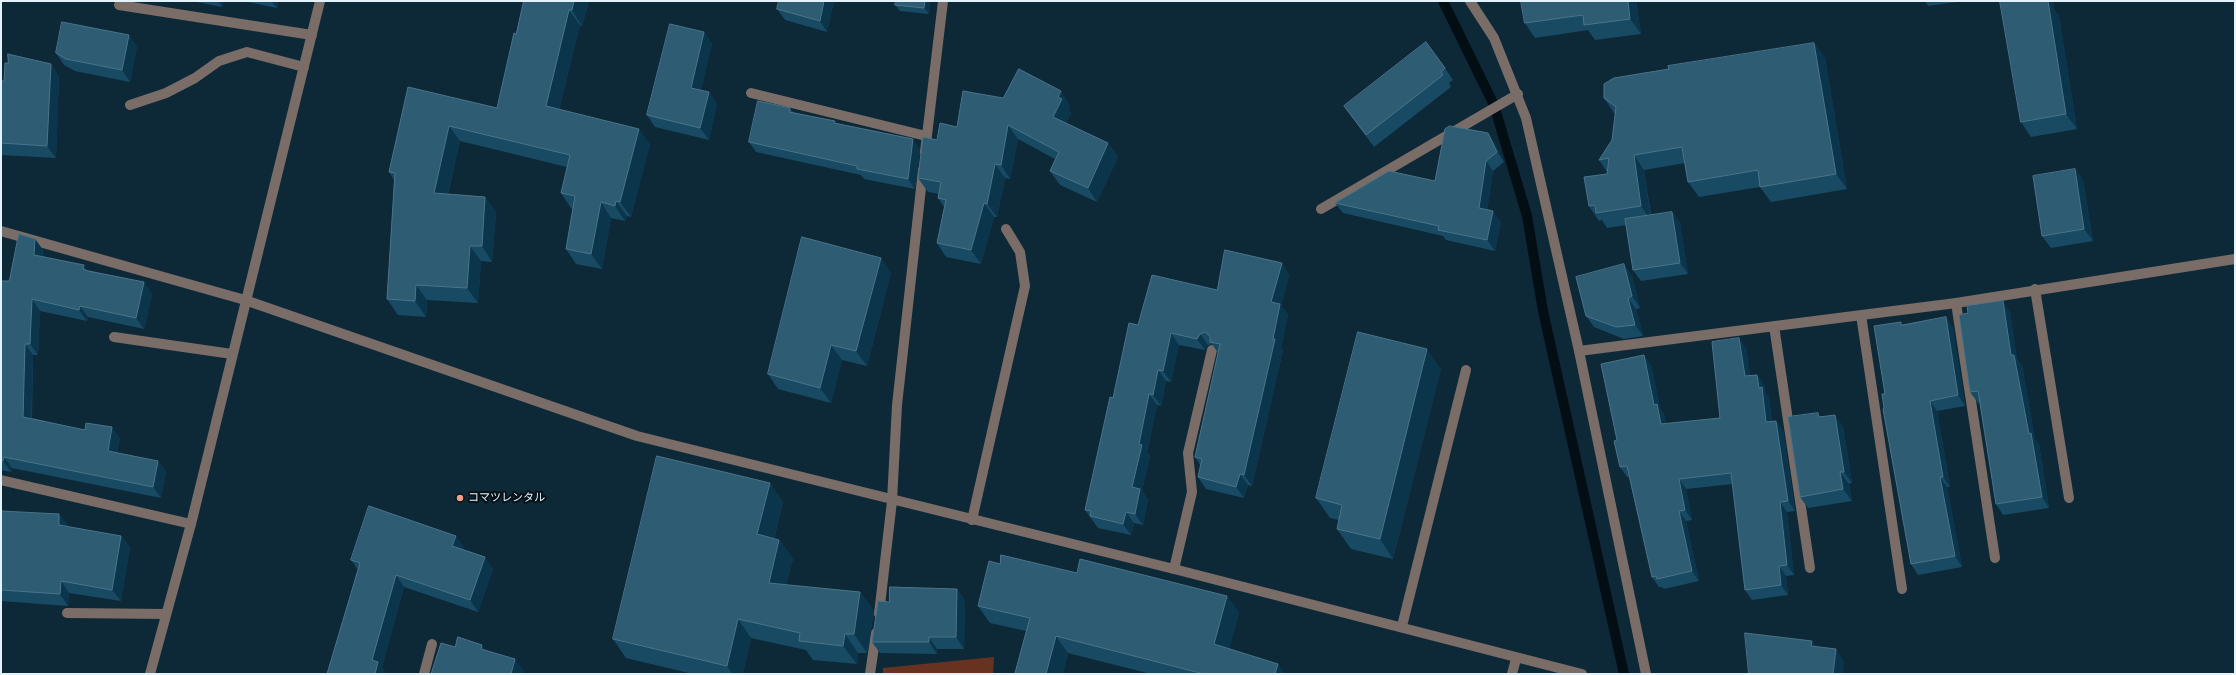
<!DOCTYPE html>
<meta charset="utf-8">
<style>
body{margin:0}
#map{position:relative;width:2236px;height:675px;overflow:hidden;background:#0d2938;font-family:Literata,serif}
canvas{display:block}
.frame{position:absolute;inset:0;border:2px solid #e3f3fd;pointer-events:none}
</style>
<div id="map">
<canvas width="2236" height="675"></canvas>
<div class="frame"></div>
</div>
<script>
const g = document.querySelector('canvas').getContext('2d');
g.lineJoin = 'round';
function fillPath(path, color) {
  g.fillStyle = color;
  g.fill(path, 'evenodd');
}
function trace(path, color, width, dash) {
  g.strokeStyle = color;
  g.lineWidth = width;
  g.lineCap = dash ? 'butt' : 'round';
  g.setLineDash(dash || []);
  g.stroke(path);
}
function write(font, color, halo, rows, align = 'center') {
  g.font = font + ' Literata,"Noto Sans JP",serif';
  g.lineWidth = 4;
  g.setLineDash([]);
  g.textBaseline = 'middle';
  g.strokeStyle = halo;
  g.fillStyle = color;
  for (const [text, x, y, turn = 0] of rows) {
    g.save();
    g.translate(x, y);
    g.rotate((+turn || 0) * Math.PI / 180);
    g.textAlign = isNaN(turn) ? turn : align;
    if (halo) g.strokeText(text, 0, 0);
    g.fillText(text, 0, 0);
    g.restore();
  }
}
fillPath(new Path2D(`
 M994,657l-1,17h-110v-6z`), '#683220');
trace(new Path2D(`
 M1443,1l51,104 33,111 16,95 81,363`), '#030d14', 10);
trace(new Path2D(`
 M119,5l193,30
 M751,93l175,43
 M130,105l36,-12 29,-15 24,-17 28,-9 57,15
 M1321,209l197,-115
 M2035,289l34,209
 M1956,303l39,255
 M114,337l118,17
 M1,480l190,44
 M972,520l53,-234 -5,-34 -14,-23
 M1174,569l18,-77 -4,-39 24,-103
 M67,613l99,1
 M1402,626l64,-256
 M424,674l8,-30
 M1512,674l4,-15`), '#7a6c67', 10);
trace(new Path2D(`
 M925,152l18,-151
 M1,231l244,69 392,136 537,133 408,105
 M1861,315l41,274
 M1774,326l36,242
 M1579,351l377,-48 279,-44
 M879,614l13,-113 5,-96 26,-235
 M150,674l41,-150 129,-523
 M870,674l6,-41`), '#7a6c67', 10);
trace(new Path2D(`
 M1470,1l24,37 32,80 53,233 67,323`), '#7a6c67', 10);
fillPath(new Path2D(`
 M192,1h31l-1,6z
 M247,1h31l-1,7 -29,-6z
 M524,1h65l-7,25 -2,-1 -21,85 91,34 -19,73 -4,-1 -2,5 -14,-3 -9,51 -26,-5 -10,-15 7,-40 -2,-1 -10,-15 6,-26 -107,-26 -12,53 37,3 11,15 -4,50 -11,-1 -3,42 -51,-3 -1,17 -28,-2 -11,-16 7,-119 -5,-8 19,-85 89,21z
 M779,1h55l-7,31 -42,-12 -8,-11z
 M930,1l-1,13 -29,-3 -5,-6z
 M1636,1l5,33 -46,6 -7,-10 -53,8 -10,-15z
 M1925,1h39l-36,5z
 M2000,1h53l1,9 5,6 18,113 -46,8 -10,-15z
 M704,32l8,12 -11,46 8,2 8,12 -8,36 -54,-13 -8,-12z
 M1814,43l11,15 22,131 -76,13 -11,-15 -61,10 -11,-15 -3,-19 -41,7 7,45 21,-3 8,11 8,51 -47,7 -8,-11 -7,-45 -19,3 -5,-8 -3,1 -10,-15 18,-32v-2l-8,-12 13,-20 4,-26 -2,-1 -10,-15z
 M137,46l-7,36 -55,-11 -11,-6 -8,-12z
 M1445,68l8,12 -4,3 2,4 -77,60 -30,-41z
 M59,76l-3,82 -55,-3v-74z
 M1003,98l67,7 -2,4 3,4 -5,10 42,20 10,14 -21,45 -37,-17 -10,-14 5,-12 -37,-20 -8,40 -5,-1 -8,39h-3l-13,47 -35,-7 -9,-14 7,-36 -6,-9 1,-4 -11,-2 -10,-14 19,-38 20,-13z
 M790,108l3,4 43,11 84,26 -5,40 -51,-10 -3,-4 -105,-23 -7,-10z
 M1488,133l7,11 9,18 -11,9 -6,39 14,12 -6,29 -49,-11 -3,-4 -100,-23 -8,-10 100,-22z
 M2075,169l8,11 10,61 -42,7 -9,-12z
 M35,239l8,11v6l44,14 57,12 8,12 -8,35 -56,-12 -1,4 -47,-10 -2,44h-5l-1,63 88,20 -3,15 41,8 8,11 -5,26 -149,-30 -1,4 -10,-2v-189h8z
 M1282,263l7,12 -8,31 7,9 -7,33 2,2 -31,136 -4,-1 -4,13 -38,-9 -8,-12 2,-12 -5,-8 23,-104 -6,-9 -4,1 -3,5 -26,-5 -8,37 -5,-1 -5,25 -4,-1 -10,48 3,3 -8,35 6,9 -5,25 -9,-2 -3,12 -33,-7 -13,-18 28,-112 25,-73 79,-35z
 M891,273l-24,93 -25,-6 -11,43 -53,-14 -10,-15z
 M1632,276l8,32 -4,1 7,27 -19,3 -30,-12 -8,-11z
 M2010,312l7,47 5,6 13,75 4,4 10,64 -46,7 -7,-11 -16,-102 -2,1 -8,-11z
 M1903,325l50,3 12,78 -28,5 13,76h-3l15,80 -44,8 -7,-11 -26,-170z
 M1746,348l4,27h7l7,10 1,6 4,6 3,24 11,9 12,81 -8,1 7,63 -8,1 2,19 -36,5 -7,-10 -12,-106 -47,5 6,31 -6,1 13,60 -35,8 -2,-2h-3l-7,-10 -23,-100h-2l-7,-10 -3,-27 34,-75 9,43 4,6 2,10 54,-6z
 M1441,369l-48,190 -42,-10 -14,-20 2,-9 -9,-2 -14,-20z
 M1821,417l22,9 9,57 -3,1 3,17 -44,7 -8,-11z
 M770,483l13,19 -9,37 5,1 14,19 -7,26 74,7 14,19 -7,42h-9l-1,11 -44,-4 -7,-10 -55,-12 -8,36h-50l-67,-16 -13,-19z
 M1,511l67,14 -1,2 54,9 9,11 -9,54 -52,-8 -1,13 -67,-5z
 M464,547l-1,3 30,19 -15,43 -74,-25 -22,80 4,7h-59l31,-104 -7,-10z
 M1000,564l77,9 150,23 12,17 -10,36 56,25h-134l-83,-21 -5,21h-47l-1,-1 11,-42 -36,-8 -12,-17z
 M957,589l8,12 -1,48h-27v5l-57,-1 -8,-11 17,-40z`), '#184a63');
fillPath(new Path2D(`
 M218,1h5l-1,6z
 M273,1h5l-1,7 -5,-6z
 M574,1h15l-7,25 -10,-16z
 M824,1h10l-7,31 -7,-11z
 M925,1h5l-1,13 -5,-6z
 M1628,1h8l5,33 -11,-15z
 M2045,1h8l1,9 5,6 18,113 -11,-15z
 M569,10l11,15 -24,97 -10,-16z
 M704,32l8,12 -13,56 -8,-12z
 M129,35l8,11 -7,36 -8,-12z
 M1814,43l11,15 22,131 -11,-15z
 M51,64l8,12 -3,82 -9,-12z
 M1061,91l9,14 -2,4 3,4 -9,18 -9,-14 5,-20z
 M709,92l8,12 -8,36 -9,-12z
 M1008,125l10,14 -8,40 -9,-14z
 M449,126l11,15 -16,68 -10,-16z
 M639,129l11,15 -19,73 -11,-15z
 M1488,133l7,11 9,18 -7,-10z
 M913,139l7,10 -5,40 -7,-10z
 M1108,143l10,14 -21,45 -9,-14z
 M1634,155l10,15 7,51 -10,-15z
 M1486,161l7,10 -7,48 -7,-11z
 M995,164l10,14 -8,39 -10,-13z
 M2075,169l8,11 10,61 -9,-12z
 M485,197l11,15 -4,50 -10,-16z
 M616,201l11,15 -2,5 -10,-15z
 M601,202l10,16 -9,51 -11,-15z
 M984,203l10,14 -13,47 -10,-14z
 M1493,211l8,11 -6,29 -8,-11z
 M1672,212l8,11 8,51 -8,-11z
 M35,239l8,11 -1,16 -8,-11z
 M470,246l11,15 -3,42 -11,-15z
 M881,258l10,15 -24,93 -11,-15z
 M1282,263l7,12 -8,31 7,9 -7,33 2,2 -31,136 -8,-11 27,-173z
 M1624,264l8,12 8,32 -8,-12z
 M84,265l8,11 -9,-7z
 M144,282l8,12 -8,35 -8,-11z
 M416,285l11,15 -1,17 -11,-16z
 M1628,298l8,11 7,27 -8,-11z
 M32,299l8,12 -2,44 -8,-11z
 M2003,301l7,11 7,47 5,6 13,75 4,4 10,64 -7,-11 -31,-142z
 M80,306l8,11 -1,4 -8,-11z
 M1946,317l7,11 12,78 -7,-11z
 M1171,333l8,12 -8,37 -8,-11z
 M1200,334l8,11 -3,5 -8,-11z
 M1739,338l7,10 6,38 -7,-10z
 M25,344l8,11 -2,73 -8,-11z
 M831,345l11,15 -11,43 -11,-15z
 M1427,349l14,20 -48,190 -13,-20z
 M1644,355l7,10 9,43 4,6 4,20 -7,-10 -7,-19z
 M1158,370l8,11 -5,25 -8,-11z
 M1757,375l7,10 1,6 4,6 4,35 -7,-10 -7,-34z
 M1149,394l8,11 -10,48 3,3 -8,35 6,9 -5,25 -8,-11 -3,-27 7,-43z
 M1930,401l7,10 13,76 -7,-10z
 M1835,415l8,11 9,57 -8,-11z
 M1776,421l7,9 12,81 -7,-10z
 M112,427l8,11 -5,24 -7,-11z
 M4,457l8,11 -1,4 -8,-11z
 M158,461l8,11 -5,26 -8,-11z
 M1840,472l9,12 3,17 -9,-12z
 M1240,474l8,11 -4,13 -8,-11z
 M1940,477l7,10 15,80 -7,-11z
 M1679,479l7,10 6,31 -7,-10z
 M770,483l13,19 -13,51 -13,-19z
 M1780,502l7,10 7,63 -7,-10z
 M1679,511l7,10 13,60 -7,-10z
 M1126,512l8,11 -3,12 -8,-11z
 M59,514l9,11 -1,12 -8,-12z
 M121,536l9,11 -9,54 -9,-11z
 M456,536l8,11 -3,11 -9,-12z
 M779,540l14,19 -11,43 -13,-19z
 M485,557l8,12 -15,43 -8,-12z
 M1779,566l7,10 2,19 -7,-10z
 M396,575l8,12 -22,80 4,7h-11l-3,-14z
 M61,581l8,12 -1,13 -8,-12z
 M957,589l8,12 -1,48 -8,-12z
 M860,592l14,19 -7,42 -13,-19z
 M1227,596l12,17 -13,48 -12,-17z
 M738,619l13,19 -8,36h-11l-5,-8z
 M845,634l13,19 -1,11 -14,-18z
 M1056,636l12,17 -5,21h-17z
 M929,637l8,12v5l-8,-12z
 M1812,641l8,12 -9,-7z
 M482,645l8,11 -9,-7z
 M1836,649l8,12 -1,13h-10z
 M515,659l9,12 -1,3h-12z
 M1278,664l7,10h-10z`), '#0b354b');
const building = new Path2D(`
 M524,1h50l-2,9h-3l-23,96 93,23 -19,73 -4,-1 -1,5 -14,-4 -10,52 -25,-5 9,-53 -14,-3 9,-38 -121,-29 -15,67 51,4 -3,49h-12l-3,42 -51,-3 -1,16 -28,-2 8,-126 -6,-1 19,-85 89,21 17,-75 2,1z
 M779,1h45l-4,20 -43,-12z
 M896,1h29l-1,7 -29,-3z
 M1521,1h107l2,18 -46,6 -1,-10 -58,8z
 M2000,1h45v1l3,-1 18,113 -45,8z
 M62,22l67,13 -7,35 -56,-11 -10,-6z
 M670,24l34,8 -13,56 18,4 -9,36 -53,-13z
 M1426,42l19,26 -4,4 2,3 -77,60 -22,-29z
 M1814,43l22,131 -76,13 -2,-17 -70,12 -6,-35 -48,8 7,51 -45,7 -1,-8 -6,1 -5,-29 23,-3 2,-16 -10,2 13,-20 4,-33 -12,-9v-14l10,-6 55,-9 -1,-3z
 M8,54l43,10 -4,82 -46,-3v-62h3l1,-18h3z
 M1019,69l42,22 -3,6 4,2 -9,18 55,26 -20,45 -38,-17 9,-19 -51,-27 -7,40 -6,-1 -8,40 -3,-1 -13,47 -34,-7 9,-43 -8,-2 3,-16 -23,-4 5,-41 14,3 3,-17 17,4 6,-36 40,7z
 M758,101l32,7 -1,4 46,9 -1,2 79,16 -5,40 -51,-10v-3l-108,-24z
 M1450,126l38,7 9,19 -11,9 -7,47 14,3 -6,29 -49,-10 1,-4 -104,-23 54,-32 46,10 10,-52z
 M2075,169l9,60 -42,7 -9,-60z
 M1672,212l8,51 -47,7 -8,-51z
 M19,234l16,5 -1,16 50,10 -1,4 5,2 56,11 -8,36 -56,-12 -1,4 -47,-11 -2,45h-5l-2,73 62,13 1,-7 26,4 -4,24 50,10 -5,26 -149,-30 -1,4 -2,-1v-179h8z
 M802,237l79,21 -25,93 -25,-6 -11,43 -52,-14z
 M1225,250l57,13 -11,39 9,2 -7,35h2l-31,136 -4,-1 -4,13 -38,-10 4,-18 -7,-2 25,-113 -10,-2v-6l-5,-4 -5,2 -3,5 -26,-6 -8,38 -5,-1 -5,25 -4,-1 -10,50 3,1 -10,42 8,2 -5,25 -9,-2 -3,12 -33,-8 1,-5 -6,-1 25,-113 3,1 16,-75 9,2 14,-50 65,15z
 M1624,264l8,32 -4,2 7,27 -19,2 -30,-11 -10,-39z
 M2003,301l8,54h3l15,79 2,-1 11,64 -46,7 -18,-113 -8,1 -11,-77 9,-2 -1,-7z
 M1946,317l12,78 -28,6 13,76h-3l15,79 -44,8 -28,-155 1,-1 -2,-14h3l-11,-68 27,-4v3z
 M1358,332l69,17 -47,190 -43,-10 5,-24 -26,-7z
 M1739,338l6,38 12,-1 2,13 3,-1 4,35 10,-1 12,80 -8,1 7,63 -8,1 2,19 -36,5 -14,-117 -52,6 6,31 -6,1 13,60 -35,8 -1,-3 -4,1 -25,-111 -7,1 -6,-26 3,-1 -16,-76 43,-9 10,50 3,-1 4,20 59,-6 -8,-76z
 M1818,413l1,4 16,-2 9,57h-4l3,17 -43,8 -12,-80z
 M657,456l113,27 -13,51 22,6 -10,43 91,9 -6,42h-9l-2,12 -44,-5 1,-8 -62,-14 -11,47 -114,-27z
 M369,506l87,30 -4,10 33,11 -15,43 -74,-25 -24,85 6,2 -3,12h-48l33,-111 -9,-3z
 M1,511l58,3v11l62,11 -9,54 -51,-9 -1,13 -59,-4z
 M1001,555l76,18 3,-14 147,37 -13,48 64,20 -3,10h-71l-148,-38 -10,38h-27l-4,-1 15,-55 -52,-12 11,-45 11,3z
 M890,587l67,2 -1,48h-27v5h-57l6,-41 11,1z
 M1745,633l67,8 -1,5 25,3 -3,25h-84z
 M458,637l24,8 -1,4 34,10 -4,15h-80l10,-31 14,4z`);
fillPath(building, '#2e5c73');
trace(building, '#4a7489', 1);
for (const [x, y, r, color] of [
 [460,498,4,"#f39f84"]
]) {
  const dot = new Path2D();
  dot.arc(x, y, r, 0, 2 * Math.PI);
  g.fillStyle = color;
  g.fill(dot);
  trace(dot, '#061017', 1.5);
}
write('11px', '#e3f3fd', '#061017', [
 ["コマツレンタル",468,498]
], 'left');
</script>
